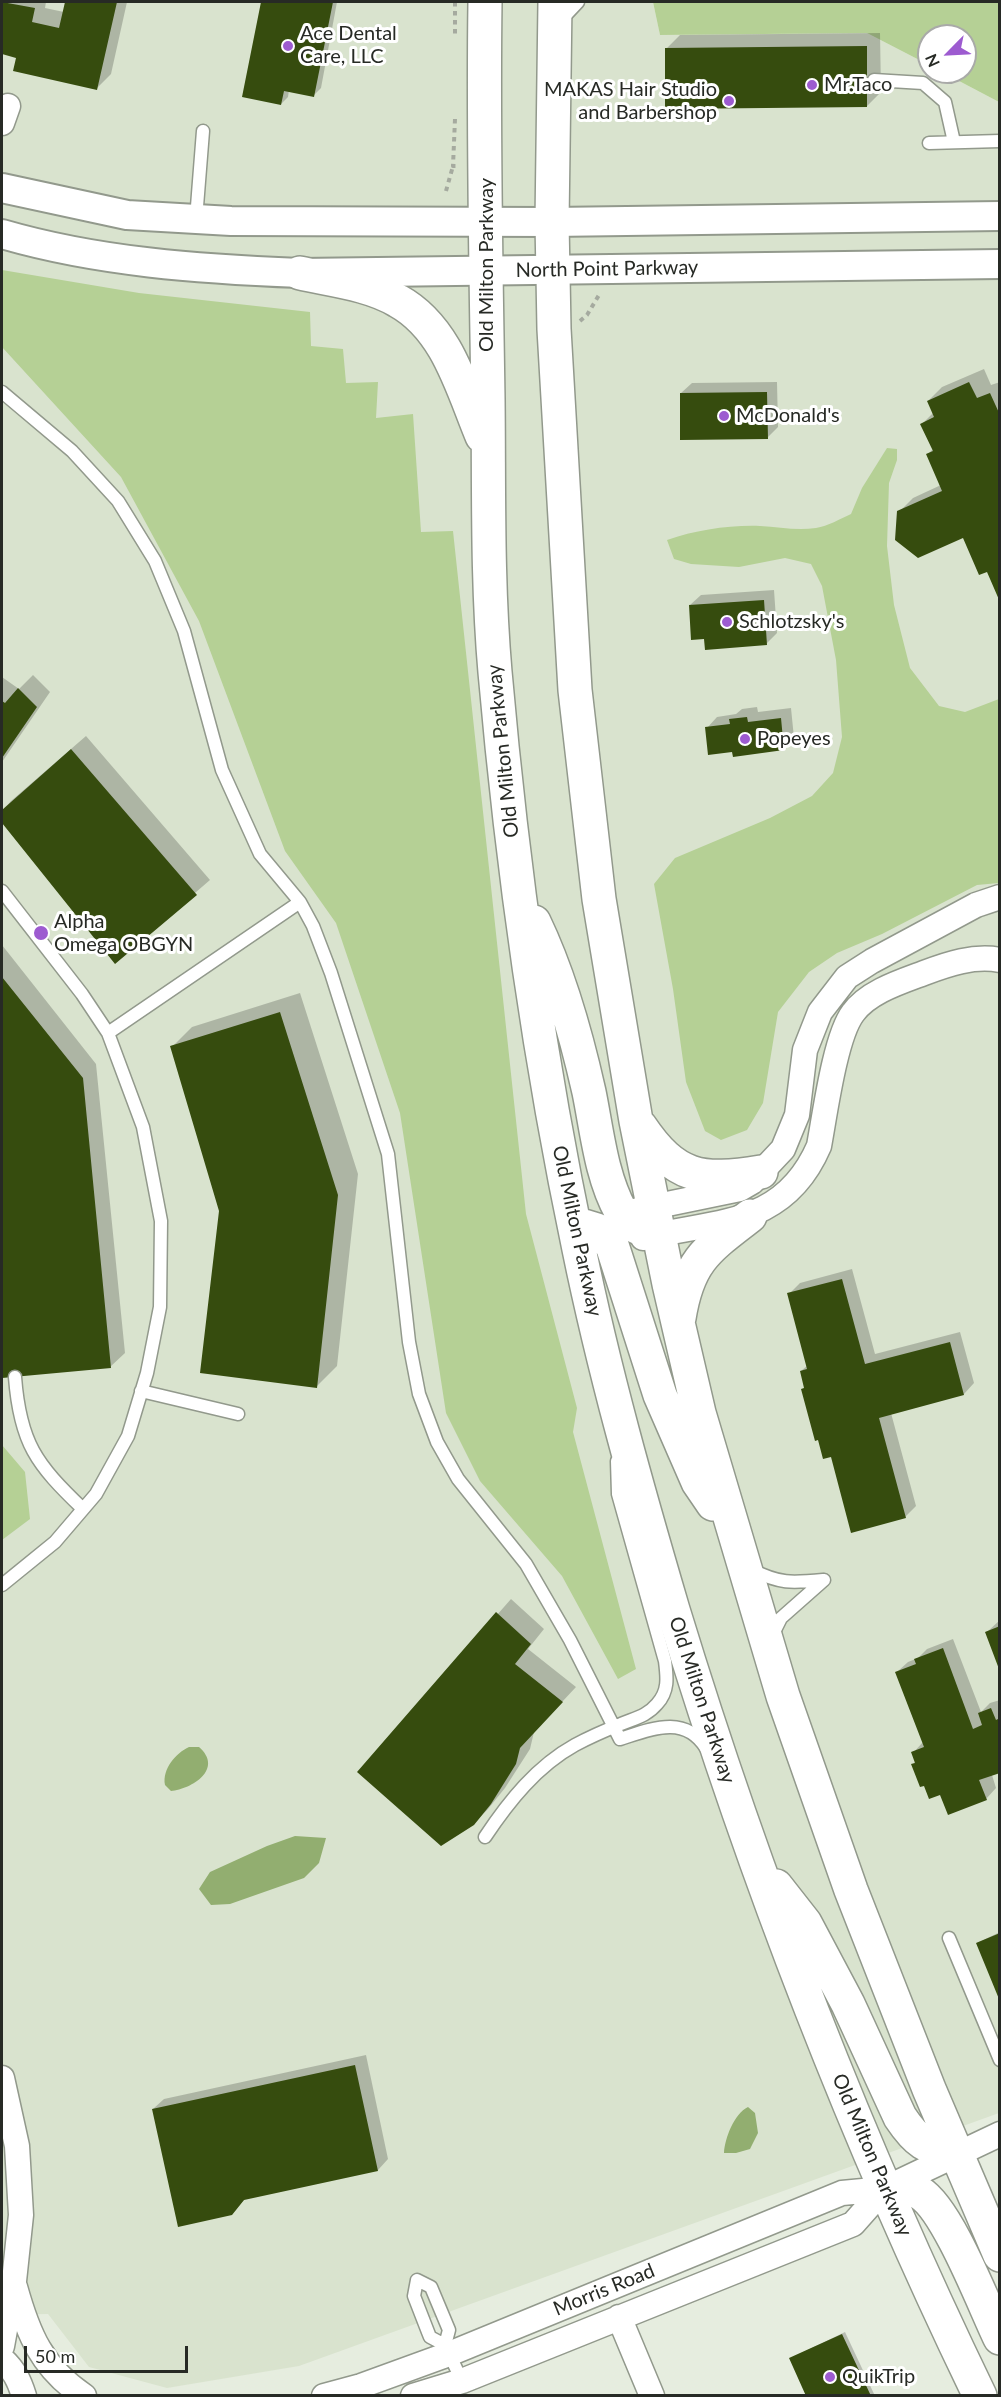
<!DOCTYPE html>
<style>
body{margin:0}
#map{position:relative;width:1001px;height:2397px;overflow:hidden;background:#e6eddf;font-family:Lato,sans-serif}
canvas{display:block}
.frame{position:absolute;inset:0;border:3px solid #272a25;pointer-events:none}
.north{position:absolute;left:917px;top:24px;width:60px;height:60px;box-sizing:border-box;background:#fff;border:2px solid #a9aaa8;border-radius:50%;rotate:246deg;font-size:16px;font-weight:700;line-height:24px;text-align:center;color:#272a25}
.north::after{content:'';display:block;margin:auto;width:21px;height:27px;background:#9d5bd0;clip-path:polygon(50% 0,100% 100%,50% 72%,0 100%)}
.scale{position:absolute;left:24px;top:2346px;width:164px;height:27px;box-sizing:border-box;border:3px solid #272a25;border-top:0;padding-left:8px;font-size:18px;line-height:21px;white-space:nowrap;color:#272a25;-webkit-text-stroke:4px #fff;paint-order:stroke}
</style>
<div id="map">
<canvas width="1001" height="2397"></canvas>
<div class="frame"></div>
<div class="north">N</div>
<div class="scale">50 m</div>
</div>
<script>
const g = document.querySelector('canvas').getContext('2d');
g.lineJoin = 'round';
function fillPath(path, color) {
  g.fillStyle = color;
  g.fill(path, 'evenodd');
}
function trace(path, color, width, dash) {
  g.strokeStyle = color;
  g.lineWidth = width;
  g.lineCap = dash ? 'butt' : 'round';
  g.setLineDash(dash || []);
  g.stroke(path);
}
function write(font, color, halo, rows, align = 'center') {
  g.font = font + ' Lato,sans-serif';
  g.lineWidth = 6;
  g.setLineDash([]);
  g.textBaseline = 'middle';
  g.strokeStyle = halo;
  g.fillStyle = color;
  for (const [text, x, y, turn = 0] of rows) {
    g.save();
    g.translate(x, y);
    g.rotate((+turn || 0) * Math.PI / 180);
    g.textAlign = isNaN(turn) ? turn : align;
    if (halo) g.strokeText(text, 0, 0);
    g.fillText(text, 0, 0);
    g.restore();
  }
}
fillPath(new Path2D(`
 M2,2h651l7,33 207,-2 62,32v7h13l57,30v2011l-700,253 -132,22 -78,-21 -41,-53 -46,1z`), '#d9e3ce');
fillPath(new Path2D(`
 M653,2h346v100l-57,-30h23v-36h-36v29l-62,-32 -207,2z
 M2,270l137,23 171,19 1,34 32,3 3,34 32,-1 -2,36 37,-4 8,118 32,-1 73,683 51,194 -4,24 63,237 -18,10 -56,-103 -82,-95 -34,-68 -46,-300 -64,-190 -51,-72 -86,-230 -78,-144 -119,-130z
 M887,448l10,1v11l-8,23 -2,63 7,59 16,63 29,38 26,6 34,-13v184l-22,2 -95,49 -45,19 -28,19 -31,40 -15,91 -16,27 -26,10 -16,-9 -19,-49 -13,-93 -19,-105 21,-26 95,-40 42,-22 21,-23 9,-36 -6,-77 -14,-74 -11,-22 -26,-6 -46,9 -48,-3 -17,-5 -7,-19c29,-10 62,-15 93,-14 19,1 37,5 56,2 12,-2 24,-9 35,-14l11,-26z
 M2,1445l23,27 5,47 -28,21z`), '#b5d095');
fillPath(new Path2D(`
 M189,1747h10c25,22 -7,42 -28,44l-6,-6c-3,-16 11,-32 24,-38z
 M295,1836l31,2 -7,25 -15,15 -74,26 -19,1 -12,-16 11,-17 57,-26z
 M748,2107l7,6 3,20 -8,16 -14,4h-12c1,-15 10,-39 24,-46z`), '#92ae70');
fillPath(new Path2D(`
 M2,2h44l-1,6 19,4 2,-10h61l-16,72 -14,14 -79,-32 -16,-3z
 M262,2h75l-16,86 -7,7 -25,-5 -1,7 -7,7 -37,-8z
 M880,33l1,59 -14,14 -201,-57 14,-14z
 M984,369l7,16 9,-3v216l-13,-28 -23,-34 -65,-24 14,-14 28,-13 -13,-31 5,-5 -11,-25 11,-11 -5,-12 14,-14z
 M777,382l1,45 -11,11 -86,-45 11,-10z
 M774,590l3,43 -11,11 -60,-6 -16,-33 11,-10z
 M33,675l17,17 -48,70v-85l17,12z
 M757,707l1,5 33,-4 3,30 -10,11 -50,1 -27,-22 10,-11 19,-3 6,-5z
 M86,736l124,144 -95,82 -113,-142v-9l9,-10z
 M2,945l94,119 29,289 -15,14 -108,10z
 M300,993l58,181 -21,192 -20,20 -97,-175 -48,-164 20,-20z
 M852,1269l23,85 85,-22 14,51 -10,11 -73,19 25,93 -11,11 -73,-62 -31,-84 7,-6 -19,-71 11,-11z
 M511,1599l33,30 -16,20 48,38 -42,45 -4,17 -25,39 -17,21 -15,15 -114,-52z
 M1000,1620v46l-13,-34z
 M953,1639l28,73 9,-9 10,-3v71l-8,4 4,13 -10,11 -45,-5 -17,-10 -11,-20 3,-3 -3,-8 10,-11 -26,-70 11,-10 10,-4 9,-9z
 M1000,1932v63l-23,-52z
 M366,2055l22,104 -10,11 -132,28 -15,16 -78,-105 11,-10z
 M845,2332l30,64h-67l-17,-38z`), '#0003');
fillPath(new Path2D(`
 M2,2l33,6 -3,14 27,6 6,-26h52l-20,88 -84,-19 3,-13 -14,-4z
 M261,2h72l-19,95 -30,-6 -3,14 -39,-8z
 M867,46v61l-202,2v-61z
 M969,382l8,16 13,-5 10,22v187l-13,-30 -8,3 -16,-37 -45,20 -23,-18 2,-29 45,-20 -16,-37 7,-3 -13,-27 14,-7 -7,-16z
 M767,392l1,47 -88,1v-47z
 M764,600l3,45 -62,5 -1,-11 -13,1 -2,-35z
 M18,688l19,19 -35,51v-57l3,2z
 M747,717l1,5 33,-4 3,32 -51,7 -1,-5 -24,3 -3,-28 25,-3 -1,-5z
 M71,749l126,146 -82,69 -113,-141v-13z
 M2,977l81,101 28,290 -109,10z
 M280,1012l58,183 -21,193 -117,-15 19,-162 -49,-165z
 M842,1279l23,85 85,-22 14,53 -85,23 27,100 -55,15 -20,-76 -8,2 -5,-19 -3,1 -14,-52 3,-1 -4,-17 7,-2 -20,-76z
 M496,1612l35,32 -16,20 48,38 -43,46 -4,16 -25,40 -17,21 -33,21 -84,-74z
 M1000,1626v43h-1l-14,-37z
 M943,1648l30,81 9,-4 -4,-12 13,-5 5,12 4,-2v55l-21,7 8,20 -39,15 -8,-20 -11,4 -5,-13 -4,1 -9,-23 4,-1 -4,-11 13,-5 -29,-75 21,-8 -2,-5z
 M1000,1933v66h-1l-23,-56z
 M355,2065l23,106 -134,29 -12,15 -54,12 -26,-118z
 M842,2334l29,62h-65l-17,-38z`), '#364c0e');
const service = new Path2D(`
 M562,19l16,-17
 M874,80l49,3 22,19 9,40
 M929,143l71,-2
 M196,219l7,-88
 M2,392l70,59 46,50 37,60 29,70 38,139 38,84 40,48 -192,131
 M2,891l80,103 26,39 35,94 18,94 -1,86 -13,66 -19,63 -32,58 -41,48 -53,43
 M300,902l13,24 18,47 57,181 21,188 10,52 18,48 21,37 68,85 44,76 50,99c31,-10 65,-25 86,9
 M15,1377c5,66 21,87 68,132
 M141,1391l97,23
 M750,1569c30,15 41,14 73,11
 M772,1636l9,-18 43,-38
 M485,1837c24,-36 52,-71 90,-92 15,-8 31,-15 46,-21 14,-6 26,-8 36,-20 12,-13 10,-27 8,-43l-47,-167 -1,-33
 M949,1938l51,122
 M445,2345l4,-15 -18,-43 -14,-7 -3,16 14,36 2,5 15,8 17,36`);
const minor = new Path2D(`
 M2,123l6,-17
 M638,1210l102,-21 12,-7 31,-33 14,-34 8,-65 15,-38 27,-35 25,-16 104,-56 24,-8
 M643,1238c75,-18 141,-11 176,-92 6,-32 16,-109 34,-133 15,-21 47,-31 71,-40 24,-9 50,-18 76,-13
 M2,2078l15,68 4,69 -7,66 -12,65
 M15,2287c13,47 27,81 69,109
 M619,2317l33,79
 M2,2359c12,11 17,21 22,37
 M324,2396l37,-10 88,-32 393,-161 42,-4 116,-55
 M413,2396l49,-15 391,-157 31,-35`);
const tertiary = new Path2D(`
 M2,188l125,27 104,6 321,1 448,-6
 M2,234c96,28 198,35 298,39l700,-9`);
const trunk = new Path2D(`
 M485,2c-2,132 1,265 3,397 1,91 -1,182 7,273 17,194 44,387 84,577 25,122 59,242 94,361 82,269 184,532 307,786
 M555,2l-3,220 2,107 21,361 24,209 37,222 33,163 30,129 84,283 68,194 78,199 71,166
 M300,273c31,7 70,11 98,28 49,27 64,87 84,135
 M534,922c26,54 42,112 55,170 8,39 12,84 32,120 8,14 22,19 38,22
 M640,1126c35,52 61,56 121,46
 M574,1223l23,7 15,15 48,150 38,87 15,22
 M679,1318c9,-57 28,-69 71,-102
 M776,1886l29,37 43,81 52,113c16,24 27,33 56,36
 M884,2189c13,-2 24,-3 36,4 28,17 64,112 80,145`);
trace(service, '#92998c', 15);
trace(minor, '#92998c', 27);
trace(tertiary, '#92998c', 32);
trace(trunk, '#92998c', 36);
trace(new Path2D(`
 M455,2v32
 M455,119l-2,47h6
 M446,191l7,-25
 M580,321l7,-6 12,-20`), '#a5aa9f', 4, [4.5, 4.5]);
trace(service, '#fff', 12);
trace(minor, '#fff', 24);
trace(tertiary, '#fff', 28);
trace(trunk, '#fff', 33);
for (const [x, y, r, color] of [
 [288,46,6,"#9d5bd0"],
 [812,85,6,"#9d5bd0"],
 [729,101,6,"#9d5bd0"],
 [724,416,6,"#9d5bd0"],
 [727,622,6,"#9d5bd0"],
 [745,739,6,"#9d5bd0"],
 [41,933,8,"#9d5bd0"],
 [830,2377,6,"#9d5bd0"]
]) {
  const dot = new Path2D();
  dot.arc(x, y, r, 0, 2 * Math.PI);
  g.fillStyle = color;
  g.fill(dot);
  trace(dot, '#fff', 2);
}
write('20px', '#272a25', '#fff', [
 ["Ace Dental",300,34],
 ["Care, LLC",300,57],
 ["Mr.Taco",824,85],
 ["MAKAS Hair Studio",717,90,"right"],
 ["and Barbershop",717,113,"right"],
 ["McDonald's",736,416],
 ["Schlotzsky's",739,622],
 ["Popeyes",757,739],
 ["Alpha",54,922],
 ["Omega OBGYN",54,945],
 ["QuikTrip",842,2377]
], 'left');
write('20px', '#272a25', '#fff', [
 ["Old Milton Parkway",487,265,-90],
 ["North Point Parkway",607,269,-1],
 ["Old Milton Parkway",503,751,-96],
 ["Old Milton Parkway",577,1231,78],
 ["Old Milton Parkway",702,1700,72],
 ["Old Milton Parkway",872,2155,67],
 ["Morris Road",604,2290,-22]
]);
</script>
